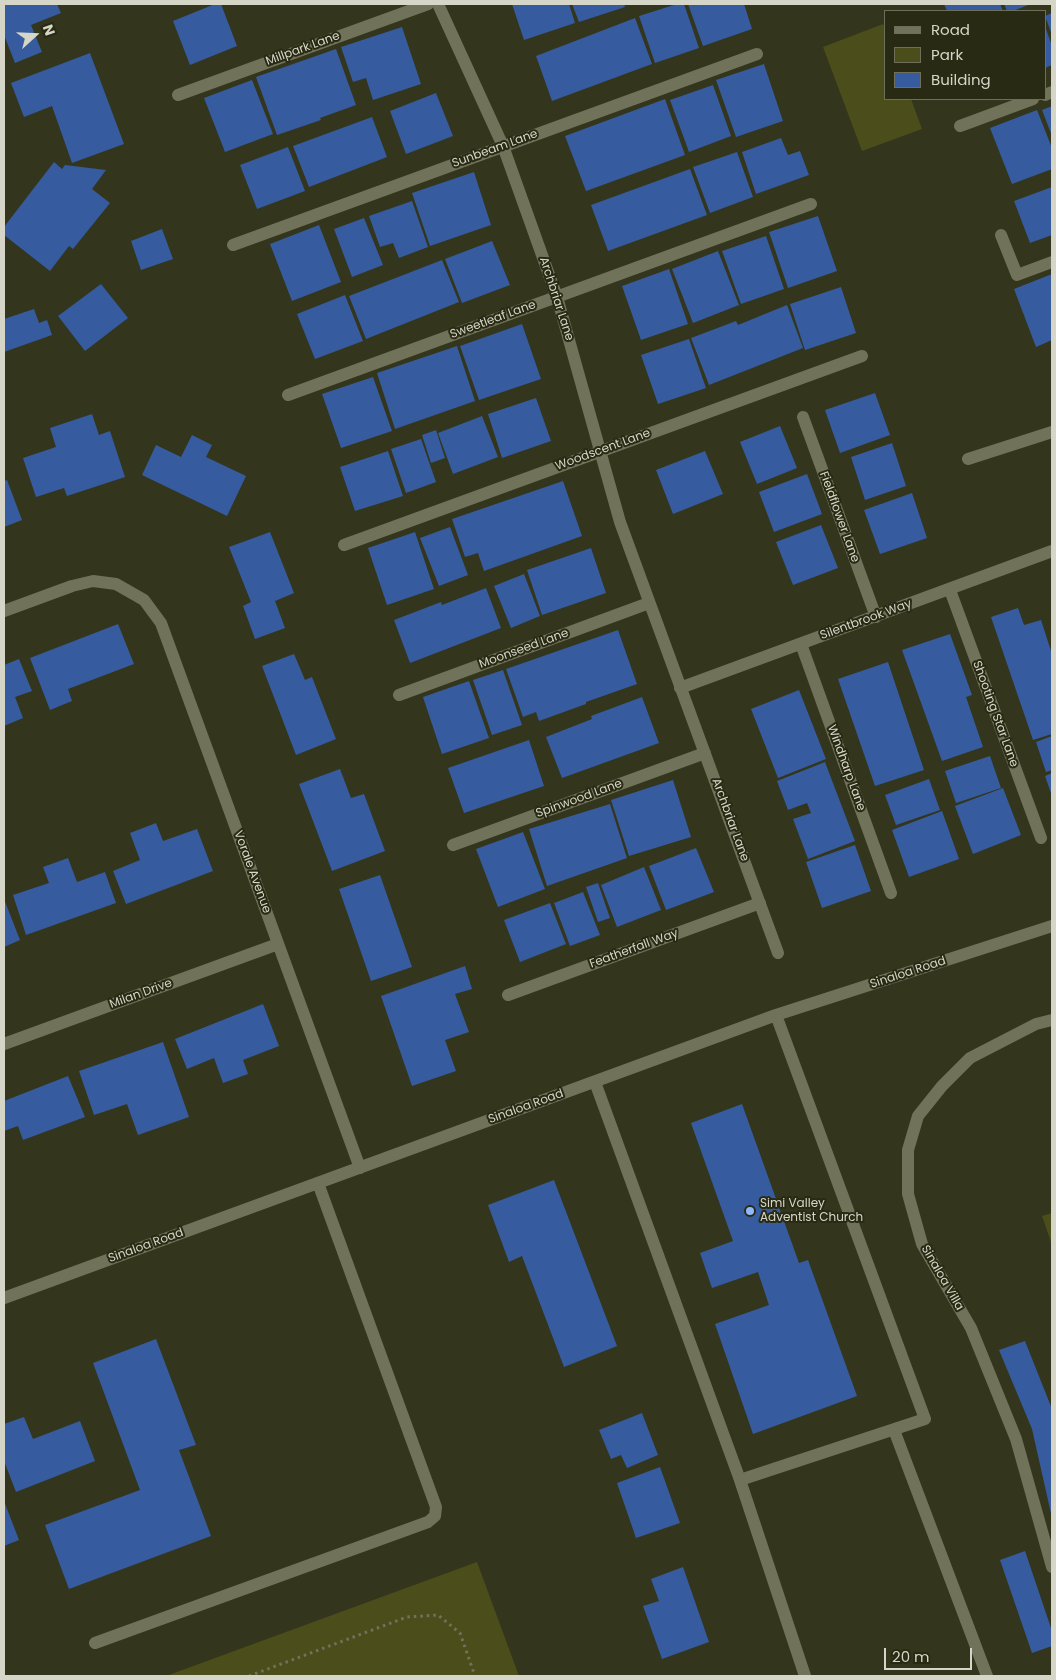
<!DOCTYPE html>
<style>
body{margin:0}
#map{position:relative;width:1056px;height:1680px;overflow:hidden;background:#33351d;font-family:Poppins,sans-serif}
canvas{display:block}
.frame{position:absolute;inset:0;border:5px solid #d5d6c8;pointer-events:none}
.legend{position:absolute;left:884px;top:10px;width:162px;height:90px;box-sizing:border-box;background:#292a13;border:1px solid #6e6f5b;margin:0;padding:6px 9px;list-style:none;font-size:15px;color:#d5d6c8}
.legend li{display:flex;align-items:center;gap:10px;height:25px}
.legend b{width:25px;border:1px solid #6e6f5b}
.north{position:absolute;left:10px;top:10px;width:50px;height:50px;-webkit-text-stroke:4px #292a13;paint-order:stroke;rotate:70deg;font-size:14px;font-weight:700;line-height:20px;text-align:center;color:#d5d6c8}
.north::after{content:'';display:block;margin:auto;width:18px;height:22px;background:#d5d6c8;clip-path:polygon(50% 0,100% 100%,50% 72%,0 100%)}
.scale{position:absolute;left:884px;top:1648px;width:88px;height:22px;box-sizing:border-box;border:2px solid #d5d6c8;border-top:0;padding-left:6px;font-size:15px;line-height:18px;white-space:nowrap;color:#d5d6c8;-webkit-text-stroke:4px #292a13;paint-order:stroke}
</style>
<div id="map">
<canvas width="1056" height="1680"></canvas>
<div class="frame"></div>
<ul class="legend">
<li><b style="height:6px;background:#707259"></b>Road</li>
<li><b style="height:14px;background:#4b4e1b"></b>Park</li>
<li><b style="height:14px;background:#365c9f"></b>Building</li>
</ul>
<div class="north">N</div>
<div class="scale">20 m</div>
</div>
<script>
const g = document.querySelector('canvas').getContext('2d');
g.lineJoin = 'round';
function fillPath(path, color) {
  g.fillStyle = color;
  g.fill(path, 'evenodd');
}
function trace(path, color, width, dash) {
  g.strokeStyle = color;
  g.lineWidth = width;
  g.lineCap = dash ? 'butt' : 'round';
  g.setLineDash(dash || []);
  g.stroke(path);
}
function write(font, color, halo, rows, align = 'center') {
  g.font = font + ' Poppins,sans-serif';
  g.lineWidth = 4;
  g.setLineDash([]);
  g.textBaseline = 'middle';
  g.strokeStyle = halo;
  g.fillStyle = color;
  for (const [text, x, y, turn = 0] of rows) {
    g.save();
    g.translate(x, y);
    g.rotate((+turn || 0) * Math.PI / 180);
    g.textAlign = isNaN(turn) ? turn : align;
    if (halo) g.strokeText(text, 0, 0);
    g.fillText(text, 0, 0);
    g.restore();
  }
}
fillPath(new Path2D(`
 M883,24l2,5v70h26l11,30 -60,22 -39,-104z
 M1052,1213v32l-10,-29z
 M477,1562l42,114h-353z`), '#4b4e1b');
fillPath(new Path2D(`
 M4,4h53l4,9 -30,12 11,27 -27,11 -11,-28z
 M215,4h6l16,42 -47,19 -17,-44z
 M512,4h57l6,19 -51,17z
 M572,4h52l1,3 -46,15z
 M677,4h7l15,44 -44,15 -16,-47z
 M688,4h56l8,25 -49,17z
 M944,4h56l3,7h-56z
 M1004,4h27l-18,7h-6z
 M1052,13v22l-7,-19z
 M635,18l17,46 -100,37 -16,-45z
 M1045,26l7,20v19l-7,3z
 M402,27l19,57 -48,16 -7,-22 -13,4 -12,-35z
 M336,49l20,56 -36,13 1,2 -44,15 -21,-58z
 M90,53l34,91 -52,19 -20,-57 -28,11 -13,-34z
 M764,64l19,57 -47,16 -20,-57z
 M252,80l21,54 -48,18 -21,-54z
 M713,85l18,51 -42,16 -19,-52z
 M436,93l17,43 -47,18 -16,-43z
 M665,99l20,56 -99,36 -21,-55z
 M1052,106v30l-10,-26z
 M1037,110l15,38v21l-40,15 -22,-56z
 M372,117l15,40 -78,30 -16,-41z
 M781,138l7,17 12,-4 9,24 -53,19 -14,-42z
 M288,147l17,44 -48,18 -17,-44z
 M737,152l16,45 -43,16 -17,-46z
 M54,162l8,7 3,-4 41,5 -14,19 18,14 -37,46 -4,-3 -19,25 -46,-36v-8z
 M690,169l17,46 -99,36 -17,-46z
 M474,172l17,53 -61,21 -18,-53z
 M1052,187v48l-22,8 -16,-42z
 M412,201l16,46 -29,11 -6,-15 -13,4 -11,-31z
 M818,216l19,55 -49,17 -19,-56z
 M364,218l19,47 -31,12 -18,-48z
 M319,225l22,57 -49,19 -22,-57z
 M162,229l11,30 -32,11 -10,-29z
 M766,236l18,53 -43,15 -19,-53z
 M492,241l18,44 -48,18 -17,-44z
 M718,251l21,54 -46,18 -21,-54z
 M442,260l17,42 -93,37 -17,-43z
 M669,269l19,55 -47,16 -19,-54z
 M1052,274v66l-16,7 -22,-58z
 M101,284l27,34 -43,33 -27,-35z
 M841,287l15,46 -51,17 -15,-46z
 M345,295l18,46 -48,18 -18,-45z
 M787,305l16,43 -94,37 -18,-47 45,-17 2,4z
 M34,309l5,14 8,-3 5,15 -48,17v-33z
 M522,324l19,55 -62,21 -19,-54z
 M689,339l17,49 -48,16 -17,-49z
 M457,346l18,55 -80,28 -18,-56z
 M373,377l19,54 -51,17 -19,-54z
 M875,393l15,42 -50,18 -15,-43z
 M536,398l15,43 -49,17 -14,-44z
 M92,414l7,21 11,-4 15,46 -58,19 -3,-8 -28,9 -13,-39 33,-11 -6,-19z
 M482,416l16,41 -45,17 -15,-41z
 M780,426l17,42 -40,16 -17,-42z
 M436,430l9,28 -14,5 -9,-28z
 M192,435l20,10 -6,12 40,19 -19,40 -85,-41 14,-30 25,12z
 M421,439l15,43 -30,11 -15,-44z
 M892,443l14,43 -41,14 -14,-43z
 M388,451l15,45 -48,15 -15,-44z
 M705,451l18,43 -50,20 -17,-44z
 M807,474l15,40 -48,18 -15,-40z
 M7,480l15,40 -18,7v-46z
 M563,481l19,55 -98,35 -6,-18 -13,4 -13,-38z
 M912,493l15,45 -47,16 -16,-44z
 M821,525l17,43 -45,17 -17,-43z
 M450,527l18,48 -29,11 -19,-48z
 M270,532l24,61 -19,8 10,27 -30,11 -12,-33 8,-4 -22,-55z
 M415,532l19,57 -47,16 -19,-57z
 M591,548l15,45 -64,22 -15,-45z
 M524,574l16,42 -29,12 -17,-42z
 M486,588l15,40 -91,35 -16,-43 47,-18 1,3z
 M1018,608l6,17 17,-5 11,34v80l-19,6 -42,-123z
 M118,624l16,40 -66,25 4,12 -22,9 -20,-52z
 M618,630l19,54 -51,18v2l-47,17 -3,-9 -13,5 -17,-48z
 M950,634l22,61 -6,2 17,50 -41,14 -40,-111z
 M294,654l11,26 7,-3 24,62 -40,16 -34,-89z
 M19,659l13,32 -17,6 8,21 -19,8v-61z
 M888,662l36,108 -49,16 -37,-107z
 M503,670l19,55 -30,10 -19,-55z
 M469,681l20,57 -47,16 -19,-57z
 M799,690l27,69 -48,19 -27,-69z
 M642,697l17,46 -97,35 -16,-41 46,-18 -1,-3z
 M1052,736v34l-6,2 -10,-30z
 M529,740l15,46 -80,27 -16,-45z
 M990,756l11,32 -45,15 -11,-32z
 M825,762l30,79 -47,18 -15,-40 18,-6 -4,-10 -19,7 -11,-29z
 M340,769l11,29 13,-4 21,57 -53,20 -33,-87z
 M1052,773v23l-7,-20z
 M929,779l11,31 -44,15 -11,-30z
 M673,780l18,57 -62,19 -18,-56z
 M1003,788l18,47 -48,19 -18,-48z
 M610,804l17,54 -80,28 -18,-57z
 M942,811l17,48 -50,18 -17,-47z
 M156,823l7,18 34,-12 16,42 -87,33 -13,-33 27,-11 -10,-27z
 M523,832l22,57 -47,18 -22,-58z
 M855,845l16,46 -49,17 -16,-46z
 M696,848l18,44 -48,18 -17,-44z
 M68,858l9,24 28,-10 11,31 -90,32 -13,-40 36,-12 -6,-16z
 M644,867l17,43 -44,17 -16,-42z
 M380,875l32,92 -41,14 -32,-92z
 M598,883l12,35 -12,4 -12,-35z
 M583,892l17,43 -30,11 -16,-43z
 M4,899l16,41 -16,7z
 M550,903l16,41 -46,18 -16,-42z
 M465,966l7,23 -17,5 14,38 -24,8 11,31 -44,15 -31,-90z
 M263,1004l16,42 -36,14 5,14 -25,9 -9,-25 -27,11 -12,-30z
 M163,1042l26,75 -51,18 -11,-31 -33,11 -15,-44z
 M68,1076l17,41 -62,23 -5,-14 -14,5v-30z
 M742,1104l57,159 9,-3 49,136 -104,38 -38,-110 54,-19 -11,-33 -46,16 -12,-35 33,-12 -42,-118z
 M554,1180l63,166 -53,21 -42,-111 -13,6 -21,-57z
 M156,1339l40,106 -17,5 32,86 -142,53 -24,-64 95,-35 -47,-127z
 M1025,1341l27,68v109l-20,-89 -33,-79z
 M642,1413l16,42 -31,13 -6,-13 -10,4 -12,-29z
 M24,1417l9,22 47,-18 15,40 -79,31 -12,-31v-37z
 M660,1467l20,56 -44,15 -19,-55z
 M4,1501l15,39 -15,6z
 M1025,1551l27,80v15l-20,7 -32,-93z
 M683,1567l26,75 -47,17 -19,-53 16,-5 -8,-22z`), '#365c9f');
trace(new Path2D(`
 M249,1676l158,-59 31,-2 22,18 15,43`), '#71725e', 3, [2.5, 4]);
trace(new Path2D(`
 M438,4l65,142 54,151 63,225 158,431
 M178,95l250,-91
 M1045,95l7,-3
 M960,126l73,-27
 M1001,235l16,40 35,-13
 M233,245l524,-191
 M288,395l523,-191
 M803,417l73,200
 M968,459l84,-27
 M344,545l518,-189
 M950,590l91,248
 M4,611l68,-25 21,-5 23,3 28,16 17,23 199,545
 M801,644l90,249
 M680,688l372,-137
 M399,695l250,-92
 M453,845l252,-92
 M508,995l252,-92
 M1052,1020l-16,4 -66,34 -28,28 -24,30 -10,34v44l14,50 49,84 45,111 36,128
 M4,1044l274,-100
 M595,1082l145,398 185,-61 -149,-404
 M4,1298l772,-283 276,-89
 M894,1430l93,246
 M740,1480l65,196
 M95,1643l333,-121 7,-6 1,-9 -118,-324`), '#707259', 12);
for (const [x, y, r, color] of [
 [750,1211,5,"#90b8fd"]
]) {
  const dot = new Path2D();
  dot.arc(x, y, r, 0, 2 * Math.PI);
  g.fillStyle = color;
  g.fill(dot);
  trace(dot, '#292a13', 2);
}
write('12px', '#d5d6c8', '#292a13', [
 ["Millpark Lane",303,49,-20],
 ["Sunbeam Lane",495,149,-20],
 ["Archbriar Lane",556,299,72],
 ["Sweetleaf Lane",493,320,-20],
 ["Woodscent Lane",603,450,-20],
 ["Fieldflower Lane",839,517,70],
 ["Silentbrook Way",866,620,-20],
 ["Moonseed Lane",524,649,-20],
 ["Shooting Star Lane",995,714,70],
 ["Windharp Lane",846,768,70],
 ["Spinwood Lane",579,799,-20],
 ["Archbriar Lane",730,820,70],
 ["Vorale Avenue",252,872,70],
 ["Featherfall Way",634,949,-20],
 ["Sinaloa Road",908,973,-18],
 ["Milan Drive",141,994,-20],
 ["Sinaloa Road",526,1107,-20],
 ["Sinaloa Road",146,1246,-20],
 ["Sinaloa Villa",942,1278,60]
]);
write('12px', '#d5d6c8', '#292a13', [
 ["Simi Valley",760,1204],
 ["Adventist Church",760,1218]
], 'left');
</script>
